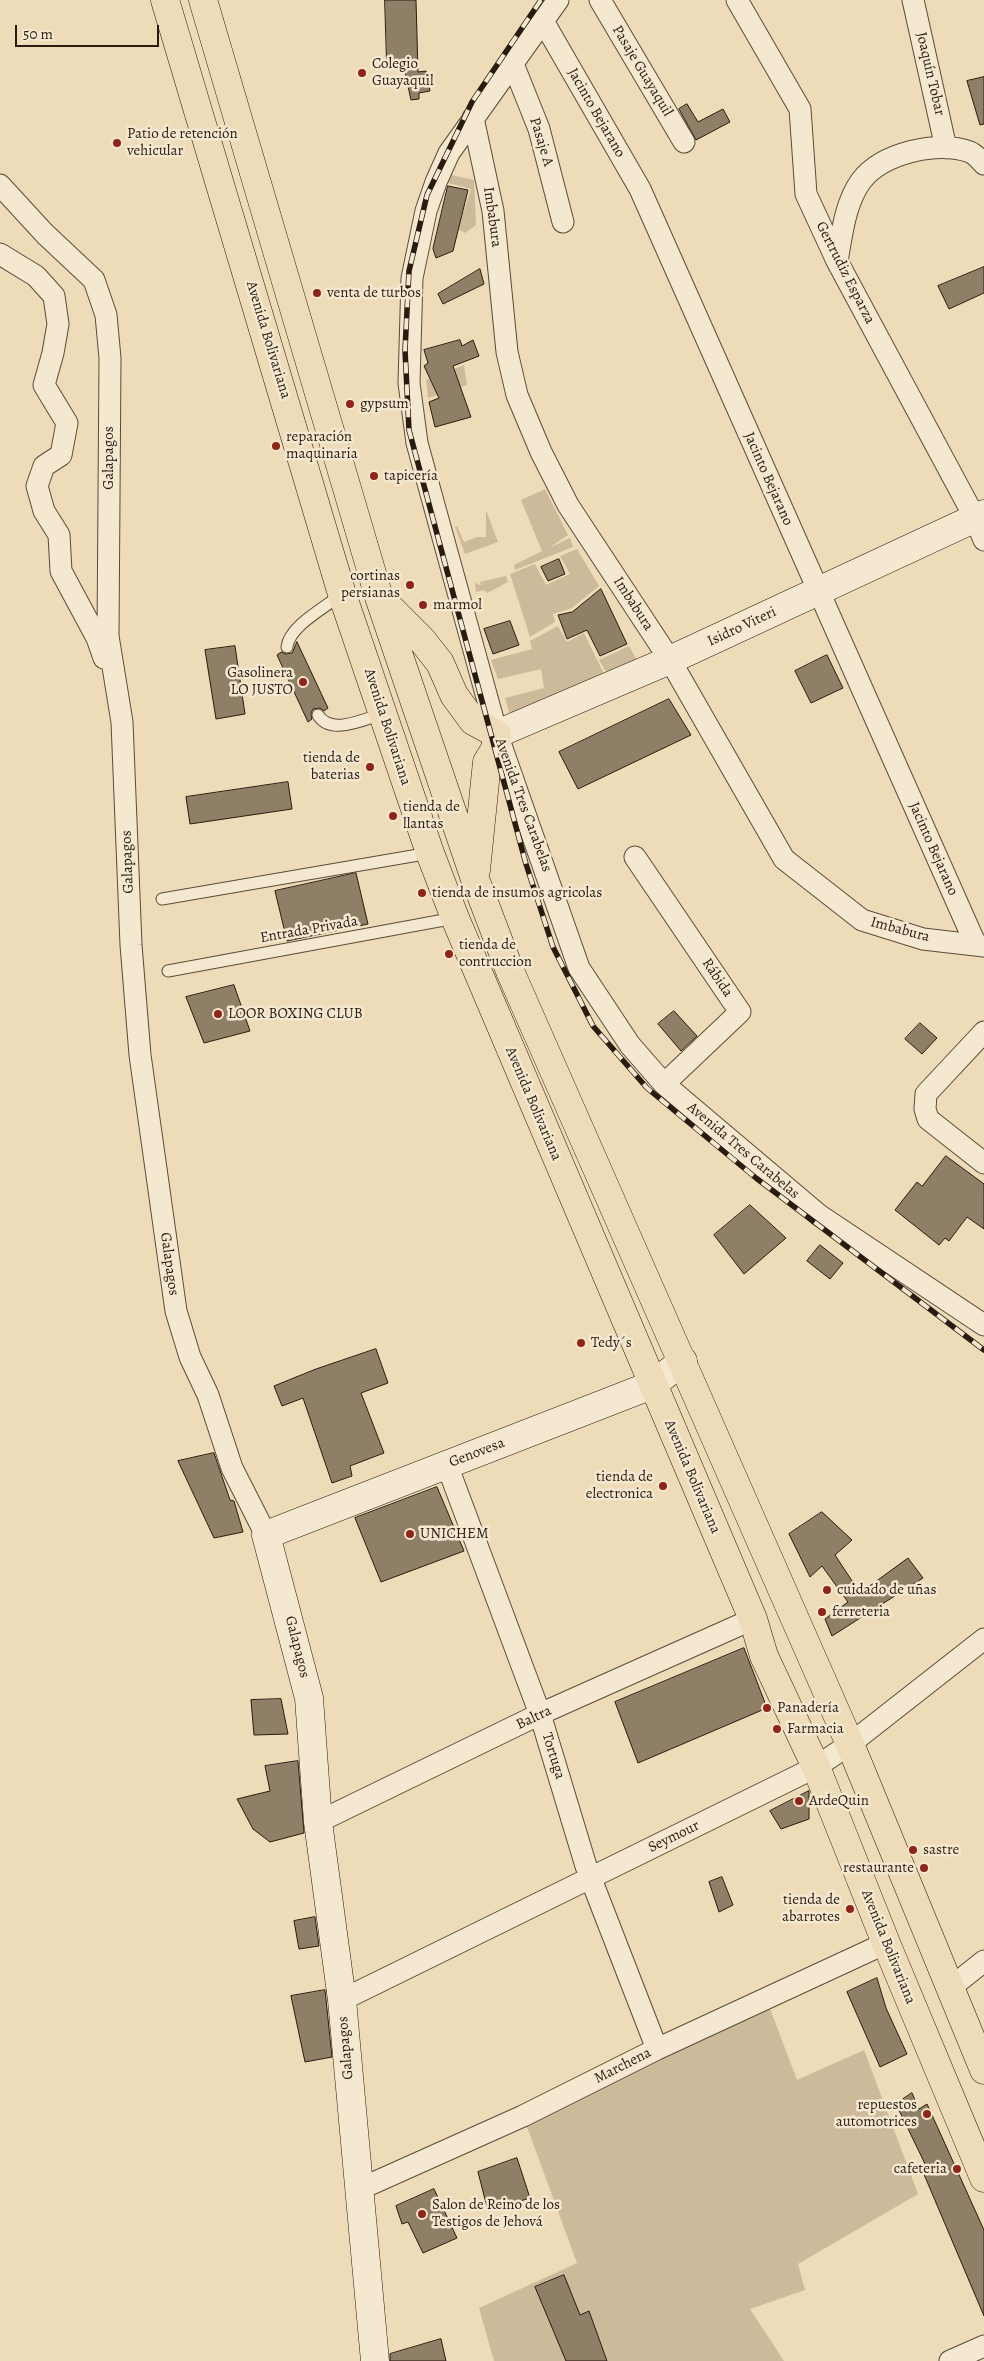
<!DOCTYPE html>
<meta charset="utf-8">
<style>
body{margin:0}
#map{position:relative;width:984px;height:2361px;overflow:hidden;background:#eedbb7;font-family:Alegreya,serif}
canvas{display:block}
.scale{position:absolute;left:15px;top:25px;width:144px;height:22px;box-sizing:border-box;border:2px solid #2a1b10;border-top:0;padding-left:6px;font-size:15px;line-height:18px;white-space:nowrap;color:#2a1b10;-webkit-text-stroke:4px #f4e8d0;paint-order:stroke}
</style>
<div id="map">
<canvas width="984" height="2361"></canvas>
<div class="scale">50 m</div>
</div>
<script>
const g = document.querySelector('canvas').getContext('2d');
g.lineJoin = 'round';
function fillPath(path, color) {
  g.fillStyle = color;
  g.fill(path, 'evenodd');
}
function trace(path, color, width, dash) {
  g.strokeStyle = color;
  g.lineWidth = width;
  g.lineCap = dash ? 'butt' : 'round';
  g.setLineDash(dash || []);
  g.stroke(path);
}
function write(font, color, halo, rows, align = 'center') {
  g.font = font + ' Alegreya,serif';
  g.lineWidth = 5;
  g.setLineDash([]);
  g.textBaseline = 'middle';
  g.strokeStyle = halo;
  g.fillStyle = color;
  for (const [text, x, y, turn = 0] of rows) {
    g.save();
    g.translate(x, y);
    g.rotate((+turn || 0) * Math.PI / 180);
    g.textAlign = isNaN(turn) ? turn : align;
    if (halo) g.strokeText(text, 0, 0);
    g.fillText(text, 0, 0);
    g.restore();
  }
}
fillPath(new Path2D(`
 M451,175l23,5 2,45 -11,8 -7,-4 13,-40 -23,-6z
 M464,365l3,20 -39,13 -2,-18z
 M545,489l23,46 -19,13 21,-10 3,9 -58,23 -1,-5 28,-14 -21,-51z
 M486,510l12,32 -33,12 -10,-27 2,-1 7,16 13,-5h9z
 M577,549l22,37 -27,22 -19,6 2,8 -25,15 -20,-63 25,-10 11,21 24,-11 -10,-18z
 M506,576l2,6 -21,11 -3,-3 -8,2 -1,-9 6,2 -1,-3z
 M558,626l9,16 17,-9 20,41 -94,42 -5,-18 39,-10 -3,-19 -43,10 -7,-19 41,-11 -2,-8z
 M629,646l8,14 -29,15 -9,-15z
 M766,1998l31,82 67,-30 54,144 -120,70 7,26 -55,19 34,52h-290l-15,-53 98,-45 -54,-147z`), '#cdba9b');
const building = new Path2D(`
 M385,0h31l2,72 8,-1 4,20 -11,2v6l-8,1 -8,-37h-16z
 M984,77v47l-4,1 -13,-44z
 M687,104l11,18 25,-13 7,13 -34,18 -17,-31z
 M448,186l20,4 -15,61 -17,7 -3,-9z
 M984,267v26l-35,16 -11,-23z
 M480,269l4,15 -41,20 -5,-10z
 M460,340l2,6 11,-6 6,16 -26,10 18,51 -36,10 -6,-25 10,-4 -15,-32 4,-3 -4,-13z
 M559,559l6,15 -17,7 -7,-14z
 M601,589l26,55 -27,12 -13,-26 -20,9 -9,-24 14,-3z
 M510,621l9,24 -26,9 -9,-25z
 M297,642l31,66 -4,3 -4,-3 -7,1 -2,4 1,6 -4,3 -31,-67 4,-3 4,2 7,-1z
 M235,646l10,68 -29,5 -11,-69z
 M827,655l16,33 -32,15 -16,-32z
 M669,699l22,36 -113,54 -19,-37z
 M288,782l4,27 -102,15 -4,-27z
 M356,873l12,51 -81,17 -12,-50z
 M234,985l16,46 -46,12 -18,-46z
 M674,1011l23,25 -16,15 -23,-27z
 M920,1023l17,15 -15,16 -17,-15z
 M946,1156l38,28v45l-17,-12 -18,24 -4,-3 -6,7 -44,-35 22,-28 5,4z
 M750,1205l36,33 -42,36 -30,-39z
 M820,1245l23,18 -13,16 -23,-18z
 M376,1349l12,34 -27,10 23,60 -34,13 2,10 -20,7 -29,-85 -21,8 -8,-20 42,-17z
 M214,1453l16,47 4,1 9,31 -29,6 -36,-77z
 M437,1487l27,64 -83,31 -26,-64z
 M822,1512l30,28 -17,15 25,38 48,-35 15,20 -91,58 -7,-17 23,-17 -26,-36 -12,11 -21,-43z
 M744,1648l23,60 -129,55 -23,-61z
 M281,1699l7,35 -34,1 -3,-35z
 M298,1761l6,72 -34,9 -17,-13 -16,-30 33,-8 -5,-25z
 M809,1791v28l-28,10 -11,-18z
 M722,1877l11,28 -14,7 -10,-30z
 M315,1917l4,29 -20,3 -5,-28z
 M877,1978l9,30 21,46 -27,13 -33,-75z
 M325,1990l7,67 -27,5 -14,-66z
 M912,2093l7,16 8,-5 57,126v86l-61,-144 5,-2 -32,-66z
 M517,2158l13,40 -42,13 -10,-39z
 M434,2189l23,49 -34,15 -15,-31 -6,2 -6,-18z
 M564,2275l16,40 9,-4 18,50h-41l-31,-74z
 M441,2339l5,22h-56v-7z`);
fillPath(building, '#907f67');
trace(building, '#2a1b10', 1);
const lane = new Path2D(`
 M287,647c2,-21 39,-40 55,-53
 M318,715c13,21 46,4 64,-1
 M162,899l268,-46
 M168,971l287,-53`);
const street = new Path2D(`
 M558,0l-109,153 -13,29 -10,29 -14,67 -3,105 8,60 80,291 82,234 51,77 34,39 155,131 165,110
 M600,0l84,142
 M737,0l63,109 6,85 31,67 138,257 9,22
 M913,0l33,148
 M543,21l97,168 336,756
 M513,64l26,65 24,93
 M473,118l20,93 14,141 10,43 24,57 27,53 102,155 114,199 78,61 61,19 61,7
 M0,185l45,49 49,46 12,35 4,43 -2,278 14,86 9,223 9,110 36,256 14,46 18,38 24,73 34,67
 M0,254l36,22 18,20 4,28 -5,29 -9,32 23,38 -6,32 -17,11 -7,20 7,25 15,24 2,36 36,67 7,20
 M837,261c5,-27 8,-58 24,-80 21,-28 77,-41 109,-29 5,2 10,8 14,12
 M635,857l105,155 -76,72
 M984,1032l-58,62 -1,15 3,10 56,44
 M447,1465l93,249 46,152 71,183
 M318,1822l222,-108 213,-95
 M950,1988l34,-27
 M342,2000l474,-233 34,-23 134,-105
 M360,2189l163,-73 134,-67 229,-106
 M950,2361l34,-15`);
const secondary = new Path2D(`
 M497,734l173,-74 314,-146
 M375,2361l-33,-361 -24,-178 -9,-124 -43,-163 386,-150 31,-24`);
const primary = new Path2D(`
 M165,0l177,594 88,259 25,65 298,701 11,37 52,111 70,176 98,235
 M203,0l176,597 96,282 35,92 340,773 134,326
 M384,602l38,38 18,23 14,32 19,26 24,13 -2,15 -8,13 -11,108`);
trace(lane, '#5b4b3a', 13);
trace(street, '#5b4b3a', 23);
trace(secondary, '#2a1b10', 29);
trace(primary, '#2a1b10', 29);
trace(lane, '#f4e8d0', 11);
trace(street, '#f4e8d0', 21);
trace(secondary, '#f4e8d0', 28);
trace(primary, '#eedbb7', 28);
const rail = new Path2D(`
 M541,0l-69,102 -45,93 -18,76 -4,79 4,80 117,434 27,83 40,79 54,62 109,90 228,172`);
trace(rail, '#2a1b10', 5.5);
trace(rail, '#f4e8d0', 4, [11]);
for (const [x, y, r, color] of [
 [362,73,5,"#8f2418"],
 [117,143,5,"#8f2418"],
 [317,293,5,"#8f2418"],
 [350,404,5,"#8f2418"],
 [276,446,5,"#8f2418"],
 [374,476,5,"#8f2418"],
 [410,585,5,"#8f2418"],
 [423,605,5,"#8f2418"],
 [303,682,5,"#8f2418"],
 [370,767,5,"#8f2418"],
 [393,816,5,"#8f2418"],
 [422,893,5,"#8f2418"],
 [449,954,5,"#8f2418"],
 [218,1014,5,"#8f2418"],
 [581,1343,5,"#8f2418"],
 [663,1486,5,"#8f2418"],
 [410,1534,5,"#8f2418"],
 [827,1590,5,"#8f2418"],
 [822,1612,5,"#8f2418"],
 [767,1708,5,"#8f2418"],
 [777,1729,5,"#8f2418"],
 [799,1801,5,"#8f2418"],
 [913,1850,5,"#8f2418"],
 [924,1868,5,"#8f2418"],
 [850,1909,5,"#8f2418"],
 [927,2114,5,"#8f2418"],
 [957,2169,5,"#8f2418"],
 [422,2214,5,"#8f2418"]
]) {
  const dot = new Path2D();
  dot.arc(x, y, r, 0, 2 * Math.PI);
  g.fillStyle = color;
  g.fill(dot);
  trace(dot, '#f4e8d0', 2);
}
write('15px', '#2a1b10', '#f4e8d0', [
 ["Colegio",372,64],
 ["Guayaquil",372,81],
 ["Patio de retención",127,134],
 ["vehicular",127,151],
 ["venta de turbos",327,293],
 ["gypsum",360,404],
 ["reparación",286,437],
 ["maquinaria",286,454],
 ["tapicería",384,476],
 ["cortinas",400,576,"right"],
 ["persianas",400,593,"right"],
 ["marmol",433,605],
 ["Gasolinera",293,673,"right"],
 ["LO JUSTO",293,690,"right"],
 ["tienda de",360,758,"right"],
 ["baterias",360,775,"right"],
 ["tienda de",403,807],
 ["llantas",403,824],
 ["tienda de insumos agricolas",432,893],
 ["tienda de",459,945],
 ["contruccion",459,962],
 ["LOOR BOXING CLUB",228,1014],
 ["Tedy´s",591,1343],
 ["tienda de",653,1477,"right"],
 ["electronica",653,1494,"right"],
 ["UNICHEM",420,1534],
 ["cuidado de uñas",837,1590],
 ["ferreteria",832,1612],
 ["Panadería",777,1708],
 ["Farmacia",787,1729],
 ["ArdeQuin",809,1801],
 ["sastre",923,1850],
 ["restaurante",914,1868,"right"],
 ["tienda de",840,1900,"right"],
 ["abarrotes",840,1917,"right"],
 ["repuestos",917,2105,"right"],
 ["automotrices",917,2122,"right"],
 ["cafeteria",947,2169,"right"],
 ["Salon de Reino de los",432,2205],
 ["Testigos de Jehová",432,2222]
], 'left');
write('15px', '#2a1b10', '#f4e8d0', [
 ["Pasaje Guayaquil",642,71,59],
 ["Joaquín Tobar",930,74,77],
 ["Jacinto Bejarano",596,113,60],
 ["Pasaje A",541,142,73],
 ["Imbabura",492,217,82],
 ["Gertrudiz Esparza",845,273,63],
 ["Avenida Bolivariana",268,340,73],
 ["Galapagos",109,458,-90],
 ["Jacinto Bejarano",768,479,66],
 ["Imbabura",633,604,57],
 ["Isidro Viteri",742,627,-25],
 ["Avenida Bolivariana",387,727,72],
 ["Avenida Tres Carabelas",523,805,70],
 ["Jacinto Bejarano",933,849,66],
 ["Galapagos",128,862,-92],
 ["Entrada Privada",309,930,-10],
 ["Imbabura",900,930,15],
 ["Rábida",717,978,56],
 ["Avenida Bolivariana",533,1104,67],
 ["Avenida Tres Carabelas",743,1151,40],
 ["Galapagos",169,1264,82],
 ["Genovesa",477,1453,-21],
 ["Avenida Bolivariana",692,1477,67],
 ["Galapagos",297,1647,76],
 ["Baltra",534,1718,-25],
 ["Tortuga",553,1756,73],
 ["Seymour",674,1837,-26],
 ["Avenida Bolivariana",888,1947,68],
 ["Galapagos",346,2048,-95],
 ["Marchena",623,2066,-27]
]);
</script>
